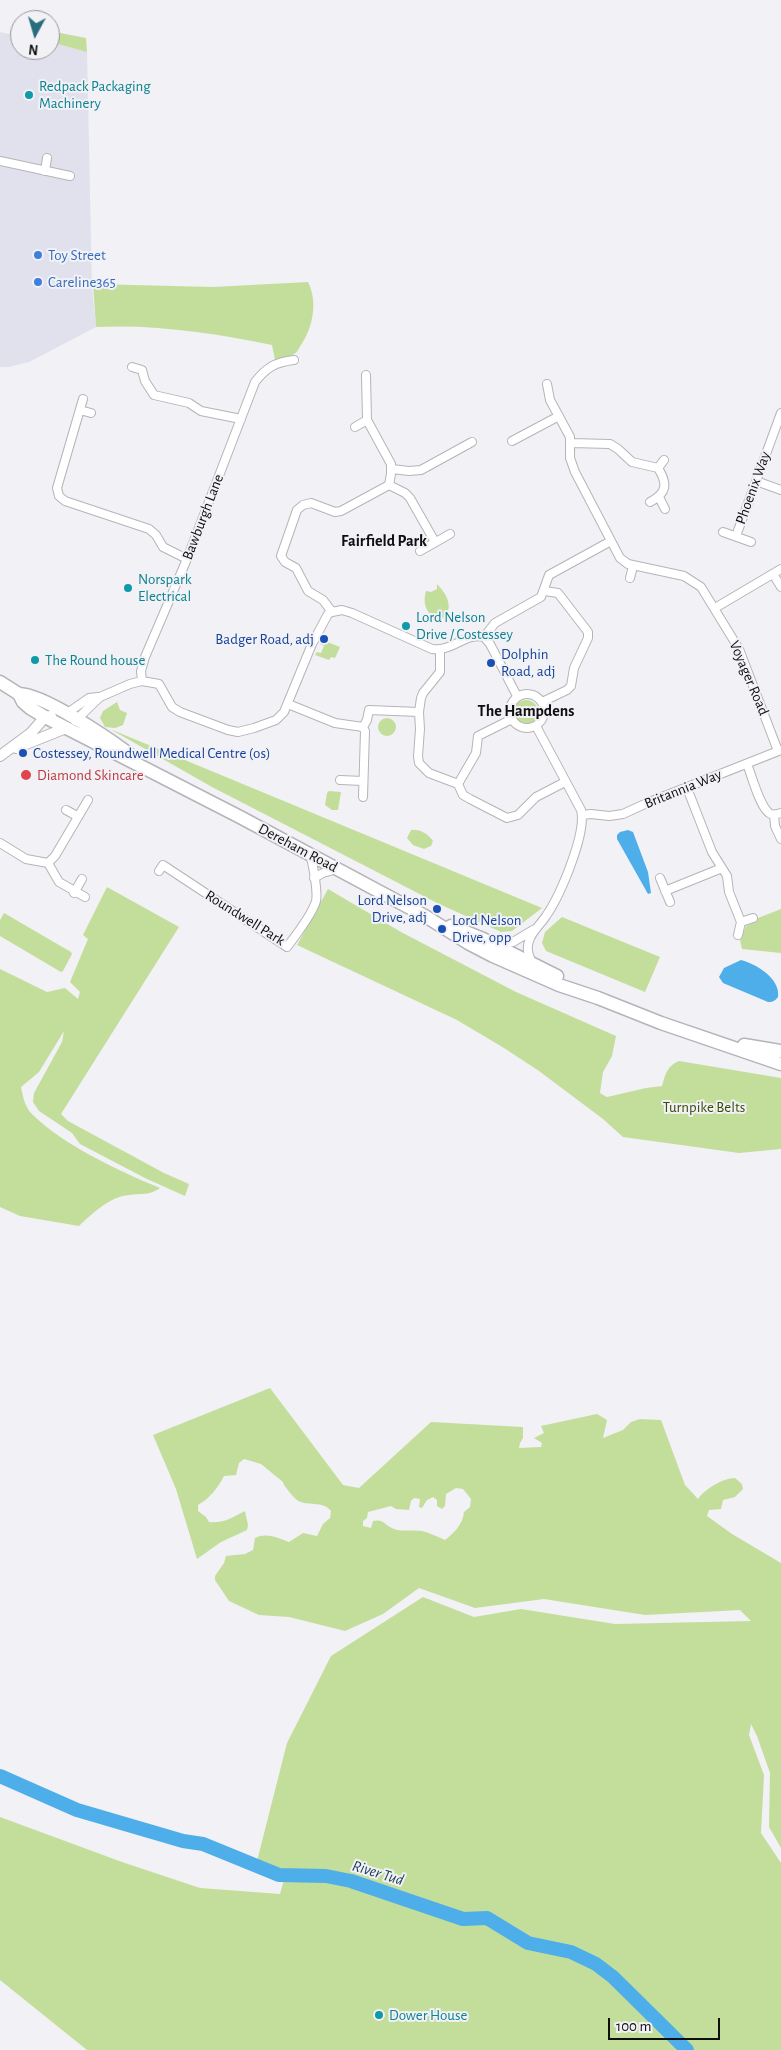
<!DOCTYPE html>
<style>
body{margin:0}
#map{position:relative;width:781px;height:2050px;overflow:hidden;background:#f1f1f6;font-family:"Alegreya Sans",sans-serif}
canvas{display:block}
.north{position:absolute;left:10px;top:10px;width:50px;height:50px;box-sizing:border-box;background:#f1f1f6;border:1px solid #97979a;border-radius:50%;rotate:186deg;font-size:14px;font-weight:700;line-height:20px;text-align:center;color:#0f0f10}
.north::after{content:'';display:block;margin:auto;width:18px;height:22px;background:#286d7d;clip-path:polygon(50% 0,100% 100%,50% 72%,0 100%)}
.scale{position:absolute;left:608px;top:2018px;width:112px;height:22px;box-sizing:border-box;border:2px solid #0f0f10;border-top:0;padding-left:6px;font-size:15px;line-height:18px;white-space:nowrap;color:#0f0f10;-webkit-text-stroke:4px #f1f1f6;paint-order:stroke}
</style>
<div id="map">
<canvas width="781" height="2050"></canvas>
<div class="north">N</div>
<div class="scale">100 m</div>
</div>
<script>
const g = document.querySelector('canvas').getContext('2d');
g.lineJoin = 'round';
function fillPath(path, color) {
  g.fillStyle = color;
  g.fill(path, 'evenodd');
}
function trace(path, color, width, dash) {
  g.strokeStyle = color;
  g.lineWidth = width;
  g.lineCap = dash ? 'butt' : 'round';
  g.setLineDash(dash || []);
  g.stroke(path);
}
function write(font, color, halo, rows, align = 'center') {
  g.font = font + ' "Alegreya Sans",sans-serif';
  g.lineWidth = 4;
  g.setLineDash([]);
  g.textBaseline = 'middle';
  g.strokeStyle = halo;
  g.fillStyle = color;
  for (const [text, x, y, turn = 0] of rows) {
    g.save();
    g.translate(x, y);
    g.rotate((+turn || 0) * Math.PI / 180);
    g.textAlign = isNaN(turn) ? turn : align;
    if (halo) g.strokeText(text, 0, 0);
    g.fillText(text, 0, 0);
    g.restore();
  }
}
fillPath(new Path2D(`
 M0,32l20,4v14h30v-8l37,10 5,235 4,40 -67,35 -20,5h-9z`), '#e1e1ed');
fillPath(new Path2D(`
 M50,31l36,7 1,14 -37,-10z
 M308,282c10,20 5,45 -7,63 -2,3 -4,8 -7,9 -5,4 -13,5 -19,6l-3,-15c-58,-12 -117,-21 -176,-18l-3,-43 120,3z
 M437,584c9,9 18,24 6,34 -16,0 -21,-13 -17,-27l5,1 6,-3z
 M322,640l18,7 -5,11 -4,-1 -2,3 -14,-5 2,-3 4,1 3,-7 -4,-2z
 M514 712a12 12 0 1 1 24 0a12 12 0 1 1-24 0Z
 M117,702l3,8 7,3 -4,12 -8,3 -10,-1 -5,-9 3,-7z
 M378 727a9 9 0 1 1 18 0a9 9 0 1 1-18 0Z
 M110,729l432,179 -30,23 -11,1 -64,-29 -225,-116z
 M329,791l12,1 -3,18h-6l-7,-5 2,-12z
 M411,830c9,-1 17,4 22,11l-2,5 -7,3 -11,-4 -6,-7z
 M107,887l72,40 -118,187 7,7 96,52 25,11 -4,12 -38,-17 -67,-35 -8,-11 -33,-22 -6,-9 1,-9 28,-51 2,-11 -25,41 -18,15c2,10 4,21 12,28 30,30 88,57 127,73 -12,8 -17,5 -31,7 -20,2 -36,18 -50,31l-59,-10 -20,-9v-238l47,23 18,-4 13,11 2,-7 -10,-10 18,-43 -5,-4z
 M328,889l73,43 115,60 100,44 -4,20 -9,16 -3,21 7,4 39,-9 16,-2c3,-12 6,-21 17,-25l102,17v71l-42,4 -116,-16 -20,-18 -64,-48 -35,-23 -47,-28 -160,-75z
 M781,909v44l-39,-4 -2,-9 6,-14 7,-3v-3z
 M4,913l67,39 1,2 -9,17 -2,1 -61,-36v-16z
 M562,917l98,40 -15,35 -99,-41 -4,-8 3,-11z
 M270,1388l73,97 16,3 72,-66 92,5v11l-3,5 -1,5 22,-1 1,-4 -8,-5 10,-5 -3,-7 56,-12 10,6 -4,18 20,-8 8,-8 9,-3 21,1 24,65 13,14c7,-10 25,-21 37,-21l7,6 1,5 -8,8 -12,3 -2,9 -12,1 -2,6 25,18 49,29v285l-12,-21 1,-54 -13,-37 -6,-12 -2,11 15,40 -3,58 20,30v187h-694l-87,-70v-163l122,45 78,26 80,6 6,-21 -30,-8 31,-122 44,-87 92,-59 51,20 47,-8 94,15 136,-3 -11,-11 -95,5 -101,-16 -69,9 -56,-20 -36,26 -38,17 -56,-14 -30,-2 -30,-14 -14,-21v-4l9,-13 2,-7 19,-2 8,-4 2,-12c12,-6 23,0 34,4l14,-9 14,3 6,-12 7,-6 1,-7c-8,-11 -24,-4 -34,-11 -5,-4 -9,-10 -13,-15l-1,-3 -22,-18 -17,-5 -5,4 -3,12 -12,1c-6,12 -15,23 -26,29v6l8,6 3,5c14,2 24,-5 36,-11l3,14 -1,5 -26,12 -24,17 -21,-70 -23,-54zM456,1488l7,1 8,10 -1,8 -6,5c-1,12 -10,21 -19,28 -7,-3 -15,-7 -23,-9 -9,-2 -23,2 -32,-4 -7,-4 -7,-8 -17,-6l-2,7 -8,-2v-5l4,-3 1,-6 23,-6 5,3 13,1 2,-9 3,-3 6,1 -1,8 3,1 5,-8 6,-3 4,3v6l5,3 3,-3 1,-12z`), '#c3de9b');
fillPath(new Path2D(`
 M628,830l5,2 15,40 3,21 -3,1 -31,-55v-4l3,-3z
 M741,960c13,3 40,18 37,37 -3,4 -5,5 -10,5l-45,-19 -4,-6 5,-9z`), '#4eaeea');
trace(new Path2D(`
 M0,1776l77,34 106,31 20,3 76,31 47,1 25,5 112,38 24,-1 41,25 43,9 25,12 17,13 74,73`), '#4eaeea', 14);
const minor = new Path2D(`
 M0,161l70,15
 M45,171l2,-13
 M132,367l10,3 3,11 9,14 35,8 12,8 40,8
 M366,375l1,45 24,44v10l-2,11
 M547,384l3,16 20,37v21l5,14 45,86 8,6 56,12 17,11 38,62 39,102
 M83,399l-26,89 2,8 6,5 84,28 7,6 7,12 24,12
 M80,410l11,3
 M355,427l12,-7
 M512,441l47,-25
 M571,443l39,1 8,5 14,13 26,6c10,16 9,25 -8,34
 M658,468l6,-8
 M392,469l17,2 12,-1 51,-28
 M756,481l25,9
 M389,485l16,8 5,5 25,44
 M659,497l6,12
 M723,532l28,10
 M736,536l45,-123
 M420,551l30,-17
 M773,574l8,13
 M630,578l3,-12
 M715,608l66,-39
 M332,612l-9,-12 -15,-9 -12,-23 -11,-6 -4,-6 16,-46 6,-5 8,-2 24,9 6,-1 48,-26
 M484,637l11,-14 46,-26 8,-22 62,-34
 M440,650v22l-17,21 -2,5 -2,14 1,17 -2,27 1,7 10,10 29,11
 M142,681l-1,-10 4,-14 42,-98 68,-177c11,-14 20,-20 39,-22
 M510 711a17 17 0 1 1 34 0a17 17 0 1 1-34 0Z
 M542,702l25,-12 4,-4 3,-18 14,-30v-6l-30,-39 -13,-2
 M288,704l47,19 28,4
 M66,714l23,-16 9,-1
 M512,719l-34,17 -2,17 -18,31 5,11 7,4 37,19 11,-3 18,-18 29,-15
 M75,721l25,-24 30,-13 12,-3 17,3 13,23 8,5 48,18 10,2 16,-4 22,-8 8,-8 28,-68 16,-30 4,-2 10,-2 10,3 80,36c20,3 34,-17 52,-12l6,7 27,52
 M747,764c5,12 12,41 22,49 4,3 8,1 12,0
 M340,780l23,1
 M687,788l25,64 15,24 2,16 12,30 -3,13
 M363,797l2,-66 -2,-4 4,-7 2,-10 50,2
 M66,810l11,6
 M582,815l9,-1 18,2 14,-2 24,-11 134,-53
 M774,815l1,11 6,13
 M0,843l26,16 22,4 7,-7 33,-56
 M48,863l11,19 26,15
 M159,871l4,-6 124,82c9,-12 25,-32 29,-46 2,-8 -3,-38 -6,-46
 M314,878l9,-5 14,-4
 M660,878l10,24
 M665,891l57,-23
 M74,893l8,-14
 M741,922l12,-4
 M498,945l15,-3 20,-12
 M532,963c-3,-8 -6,-13 -3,-22 3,-10 12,-17 17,-25 14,-20 41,-83 35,-106l-45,-84`);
const tertiary = new Path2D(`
 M16,748l50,-20
 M0,756l31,-23 14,-16 6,-1`);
const trunk = new Path2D(`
 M0,682l19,12 4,8 7,6 15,9 195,100 185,99 43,27 25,13 66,29 39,13 63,25 120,41
 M19,694c24,0 87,43 109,59
 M451,926l32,13 74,37
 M744,1045l37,6`);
trace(minor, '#b4b4b9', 10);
trace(tertiary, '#b4b4b9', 12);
trace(trunk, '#b4b4b9', 15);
trace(minor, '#fff', 8);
trace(tertiary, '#fff', 10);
trace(trunk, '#fff', 12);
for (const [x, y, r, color] of [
 [29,95,5,"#0f9aa8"],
 [38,255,5,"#3f7fe0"],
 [38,282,5,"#3f7fe0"],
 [128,588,5,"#0f9aa8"],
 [406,626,5,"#0f9aa8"],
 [324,639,5,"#1a4fb4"],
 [35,660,5,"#0f9aa8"],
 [491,663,5,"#1a4fb4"],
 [23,753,5,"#1a4fb4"],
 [26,775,6,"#e0444e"],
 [437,909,5,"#1a4fb4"],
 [442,929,5,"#1a4fb4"],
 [379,2015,5,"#0f9aa8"]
]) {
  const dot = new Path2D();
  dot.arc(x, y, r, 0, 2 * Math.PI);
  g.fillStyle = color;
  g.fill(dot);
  trace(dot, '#f1f1f6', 2);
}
write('15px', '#0d838f', '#f1f1f6', [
 ["Redpack Packaging",39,86],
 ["Machinery",39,103],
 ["Norspark",138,579],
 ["Electrical",138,596],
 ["Lord Nelson",416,617],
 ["Drive / Costessey",416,634],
 ["The Round house",45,660],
 ["Dower House",389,2015]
], 'left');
write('15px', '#366cbe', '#f1f1f6', [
 ["Toy Street",48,255],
 ["Careline365",48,282]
], 'left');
write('15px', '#0f0f10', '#f1f1f6', [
 ["Phoenix Way",753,488,-70],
 ["Bawburgh Lane",203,517,-69],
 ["Voyager Road",749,678,67],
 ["Britannia Way",683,789,-22],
 ["Dereham Road",298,848,28],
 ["Roundwell Park",245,918,32]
]);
write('15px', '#164399', '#f1f1f6', [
 ["Badger Road, adj",314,639,"right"],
 ["Dolphin",501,654],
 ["Road, adj",501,671],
 ["Costessey, Roundwell Medical Centre (os)",33,753],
 ["Lord Nelson",427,900,"right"],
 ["Drive, adj",427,917,"right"],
 ["Lord Nelson",452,920],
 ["Drive, opp",452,937]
], 'left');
write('15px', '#be3a42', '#f1f1f6', [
 ["Diamond Skincare",37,775]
], 'left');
write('15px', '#384c07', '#f1f1f6', [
 ["Turnpike Belts",704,1107]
]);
write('bold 16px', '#0f0f10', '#f1f1f6', [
 ["Fairfield Park",384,541],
 ["The Hampdens",526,711]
]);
write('italic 16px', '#143d55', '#f1f1f6', [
 ["River Tud",378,1873,17]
]);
</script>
